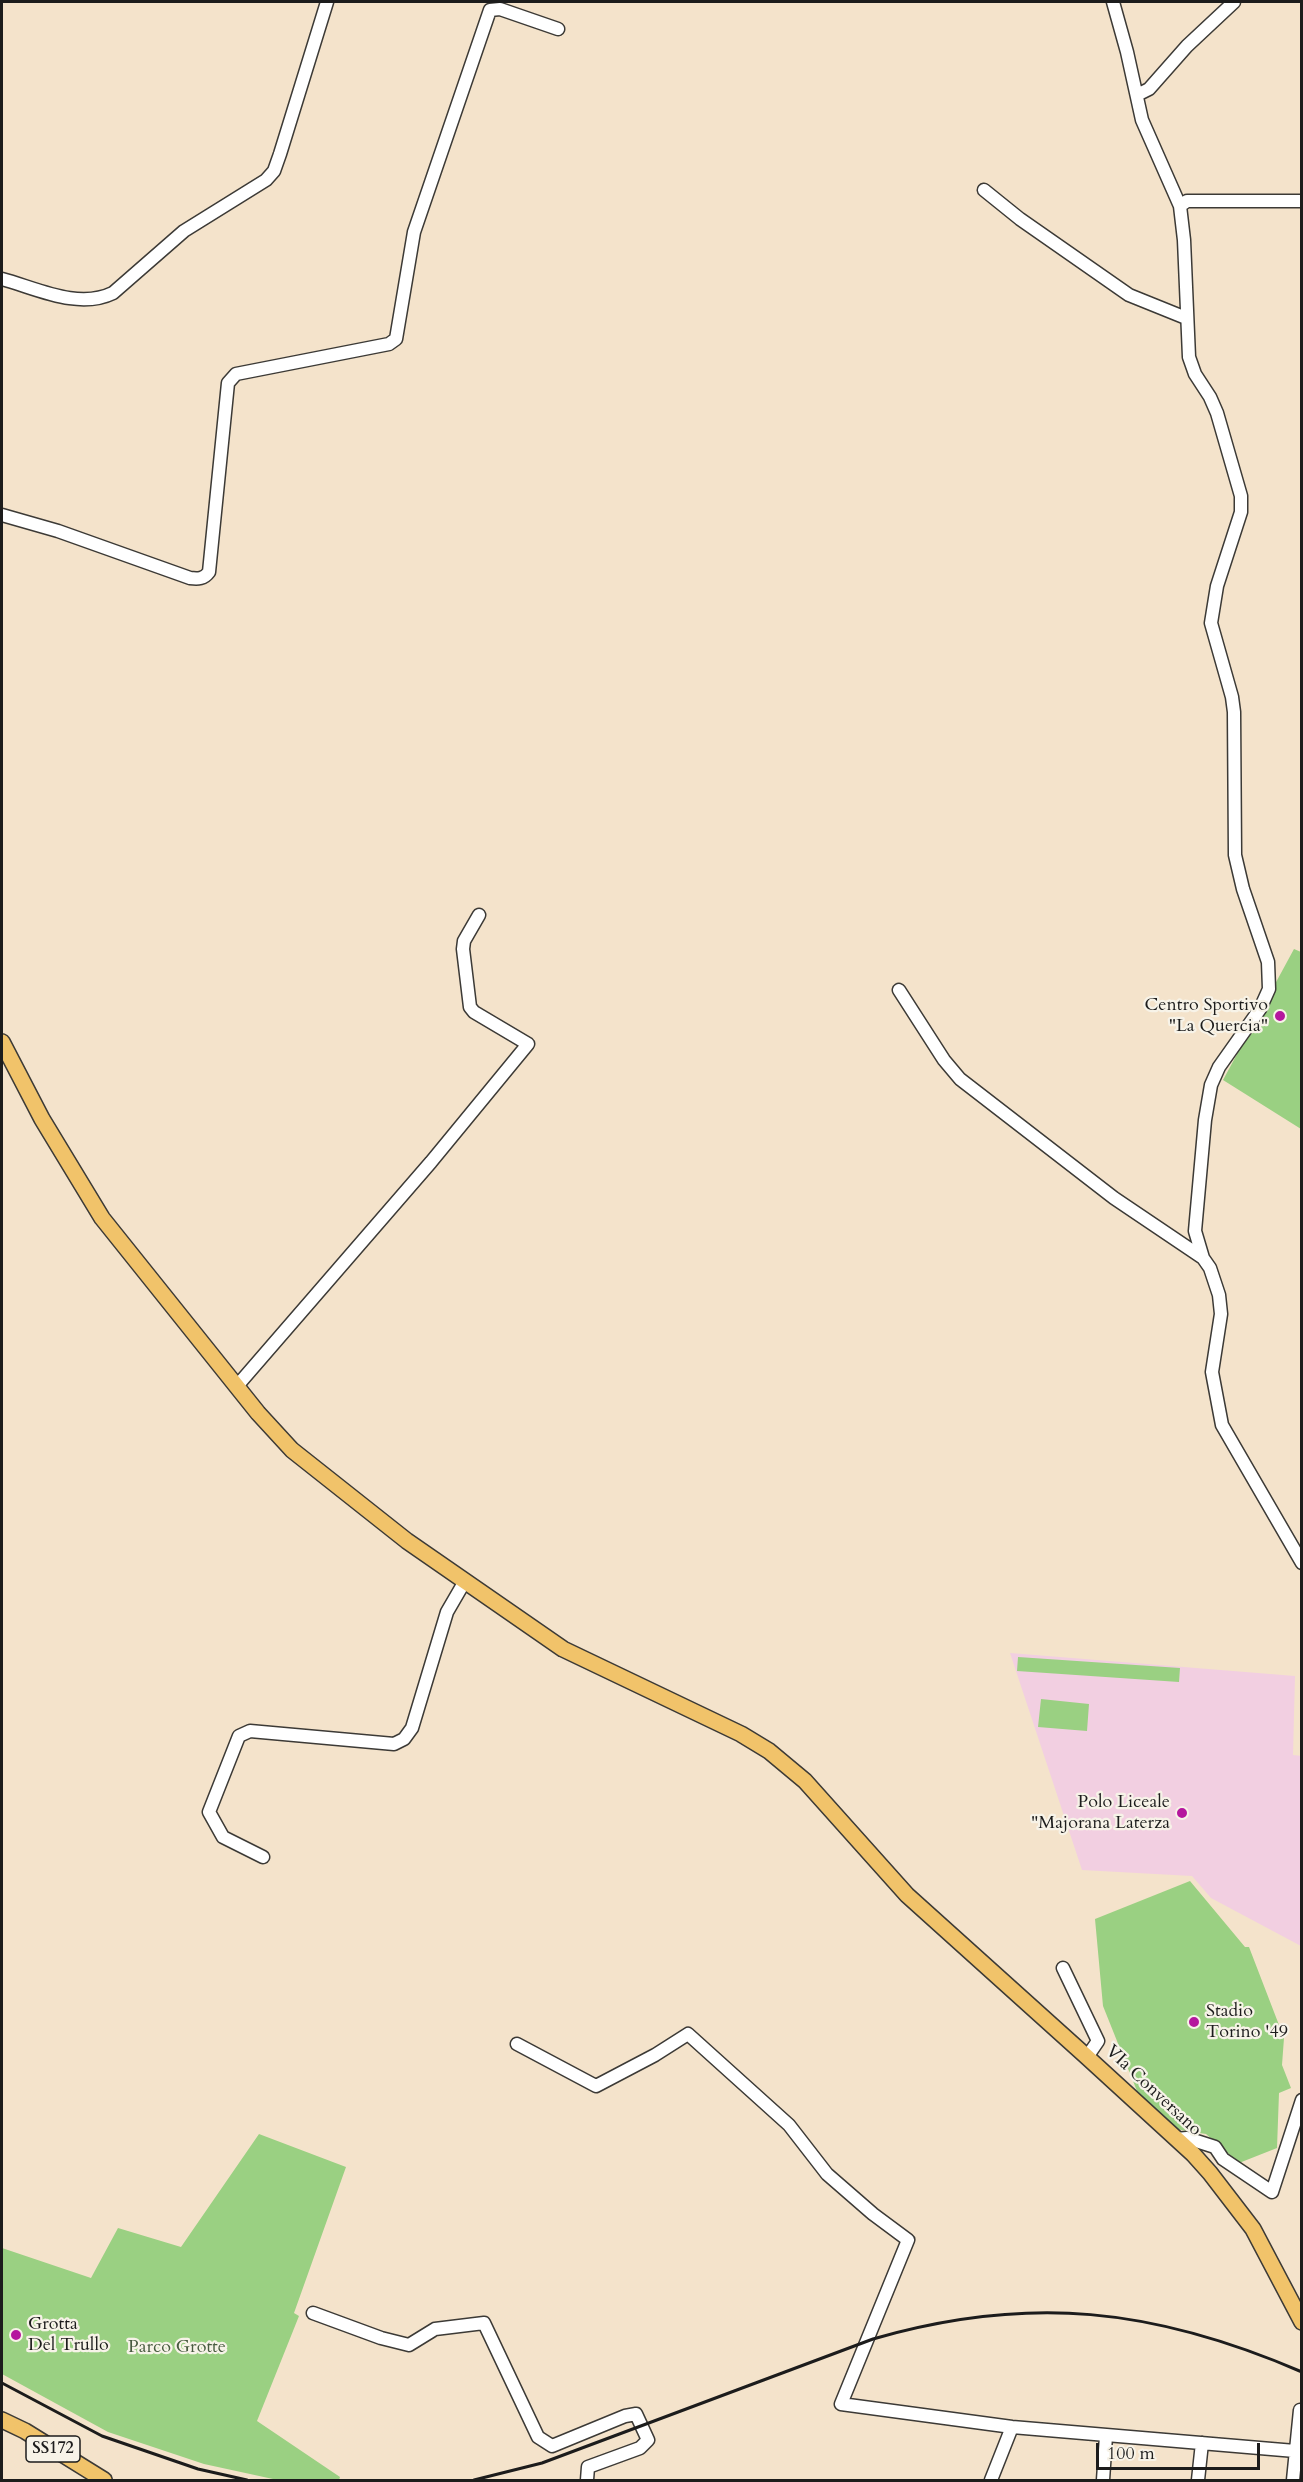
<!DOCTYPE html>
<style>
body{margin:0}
#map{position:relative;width:1303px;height:2482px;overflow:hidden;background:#f4e3cb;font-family:Cardo,serif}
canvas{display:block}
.frame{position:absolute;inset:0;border:3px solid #1c1c1c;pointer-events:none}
.scale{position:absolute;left:1096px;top:2443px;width:164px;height:27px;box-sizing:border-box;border:3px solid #1c1c1c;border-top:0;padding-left:8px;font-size:18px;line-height:21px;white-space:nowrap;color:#1c1c1c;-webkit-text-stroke:4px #f7f3e8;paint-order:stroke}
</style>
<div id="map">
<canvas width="1303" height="2482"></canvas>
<div class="frame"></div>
<div class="scale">100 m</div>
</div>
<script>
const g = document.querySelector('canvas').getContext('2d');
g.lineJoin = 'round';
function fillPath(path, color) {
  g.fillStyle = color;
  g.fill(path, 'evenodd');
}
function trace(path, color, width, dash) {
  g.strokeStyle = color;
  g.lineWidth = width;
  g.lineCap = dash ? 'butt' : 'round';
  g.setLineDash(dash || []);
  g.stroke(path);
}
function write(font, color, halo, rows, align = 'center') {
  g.font = font + ' Cardo,serif';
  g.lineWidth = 4.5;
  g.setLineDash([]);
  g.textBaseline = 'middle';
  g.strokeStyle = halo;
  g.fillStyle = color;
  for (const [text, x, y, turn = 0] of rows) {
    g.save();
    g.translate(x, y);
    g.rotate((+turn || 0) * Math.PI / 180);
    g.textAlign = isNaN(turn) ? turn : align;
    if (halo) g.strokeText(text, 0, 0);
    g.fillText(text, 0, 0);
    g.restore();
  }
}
fillPath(new Path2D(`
 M1010,1653l285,23 -2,79 9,1 -1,190 -90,-48 -19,-22 -110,-6z`), '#f2cfe1');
fillPath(new Path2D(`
 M1294,949l7,3v177l-78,-49z
 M1018,1657l162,11 -1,14 -162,-11z
 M1041,1699l48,5 -2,27 -49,-4z
 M1190,1881l55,66h4l35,91 -2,27 9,23 -12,5 -2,55 -38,15 -33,-29 -31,-5 -36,-33 -36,-90 -8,-87z
 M259,2134l87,33 -52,146 5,3 -42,105 83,56 -1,3 -66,-1 -69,-15 -96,-32 -106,-58v-126l89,30 27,-50 63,19z`), '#9ad082');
const minor = new Path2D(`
 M1113,2l14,50 15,68 38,86 4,34 5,117 6,17 15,23 7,16 24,83v16l-24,74 -6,37 21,74 2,15 1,143 8,34 25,73 1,27 -9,20 -41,58 -8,18 -6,35 -10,111 8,27 7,10 9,27 2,19 -9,58 10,53 80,138
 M1137,95l12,-6 38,-43 47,-44
 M984,190l36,29 109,76 57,23
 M1180,206l7,-5h115
 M2,279c34,9 76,31 111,14l71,-62 82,-51 8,-9 6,-17 47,-152
 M2,515l56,16 132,47c8,1 14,1 19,-6l19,-189 8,-9 153,-30 7,-5 18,-107 76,-222 10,-1 58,20
 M899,990l45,70 16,19 154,119 89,60
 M237,1386l194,-224 97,-118 -54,-32 -4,-5 -7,-58 1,-8 15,-26
 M263,1857l-40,-20 -14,-25 30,-76 11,-5 144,13 10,-5 8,-11 35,-116 18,-31
 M1063,1968l35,73 -11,16
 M517,2044l79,42 59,-31 33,-21 101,91 38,49 46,40 35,26 -67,164 171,23 283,24
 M1176,2139l11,-1 28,9 8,12 49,33 30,-92
 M313,2313l68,25 28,7 26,-16 49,-6 54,114 14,9 73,-30 11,-2 12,26 -8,8 -52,19 -1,13
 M991,2480l21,-53
 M1103,2480l3,-44
 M1198,2480l4,-37
 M1293,2480l7,-70`);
const major = new Path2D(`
 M2,1042l40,77 60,99 156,195 34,37 115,91 156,108 178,85 28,17 36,30 102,114 180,162 106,97 17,19 43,56 49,93
 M2,2420l23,11 79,49`);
trace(minor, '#3c3a36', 15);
trace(major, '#3c3a36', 18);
trace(minor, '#fff', 12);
trace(major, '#f1c36a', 15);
trace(new Path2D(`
 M2,2383l100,53 96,33 49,11
 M474,2480l68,-17 331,-124c156,-45 281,-31 429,33`), '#1c1c1c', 3);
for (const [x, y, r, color] of [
 [1280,1016,6,"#b5179e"],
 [1182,1813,6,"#b5179e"],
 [1194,2022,6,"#b5179e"],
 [16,2335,6,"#b5179e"]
]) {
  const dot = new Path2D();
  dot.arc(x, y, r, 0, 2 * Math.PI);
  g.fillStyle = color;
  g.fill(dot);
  trace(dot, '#f7f3e8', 2);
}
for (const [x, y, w] of [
 [53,2449,54]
]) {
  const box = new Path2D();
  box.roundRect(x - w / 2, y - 13, w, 26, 4.5);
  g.fillStyle = '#f7f3e8';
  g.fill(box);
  trace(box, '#1c1c1c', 1.5);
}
write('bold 16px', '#1c1c1c', null, [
 ["SS172",53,2449]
]);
write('18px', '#1c1c1c', '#f7f3e8', [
 ["Centro Sportivo",1268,1006],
 ["\"La Quercia\"",1268,1027],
 ["Polo Liceale",1170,1803],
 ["\"Majorana Laterza",1170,1824],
 ["Stadio",1206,2012,"left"],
 ["Torino '49",1206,2033,"left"],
 ["Grotta",28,2325,"left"],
 ["Del Trullo",28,2346,"left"]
], 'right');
write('18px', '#1c1c1c', '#f7f3e8', [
 ["VIa Conversano",1153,2091,43]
]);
write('18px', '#485b40', '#f7f3e8', [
 ["Parco Grotte",177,2348]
]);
</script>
